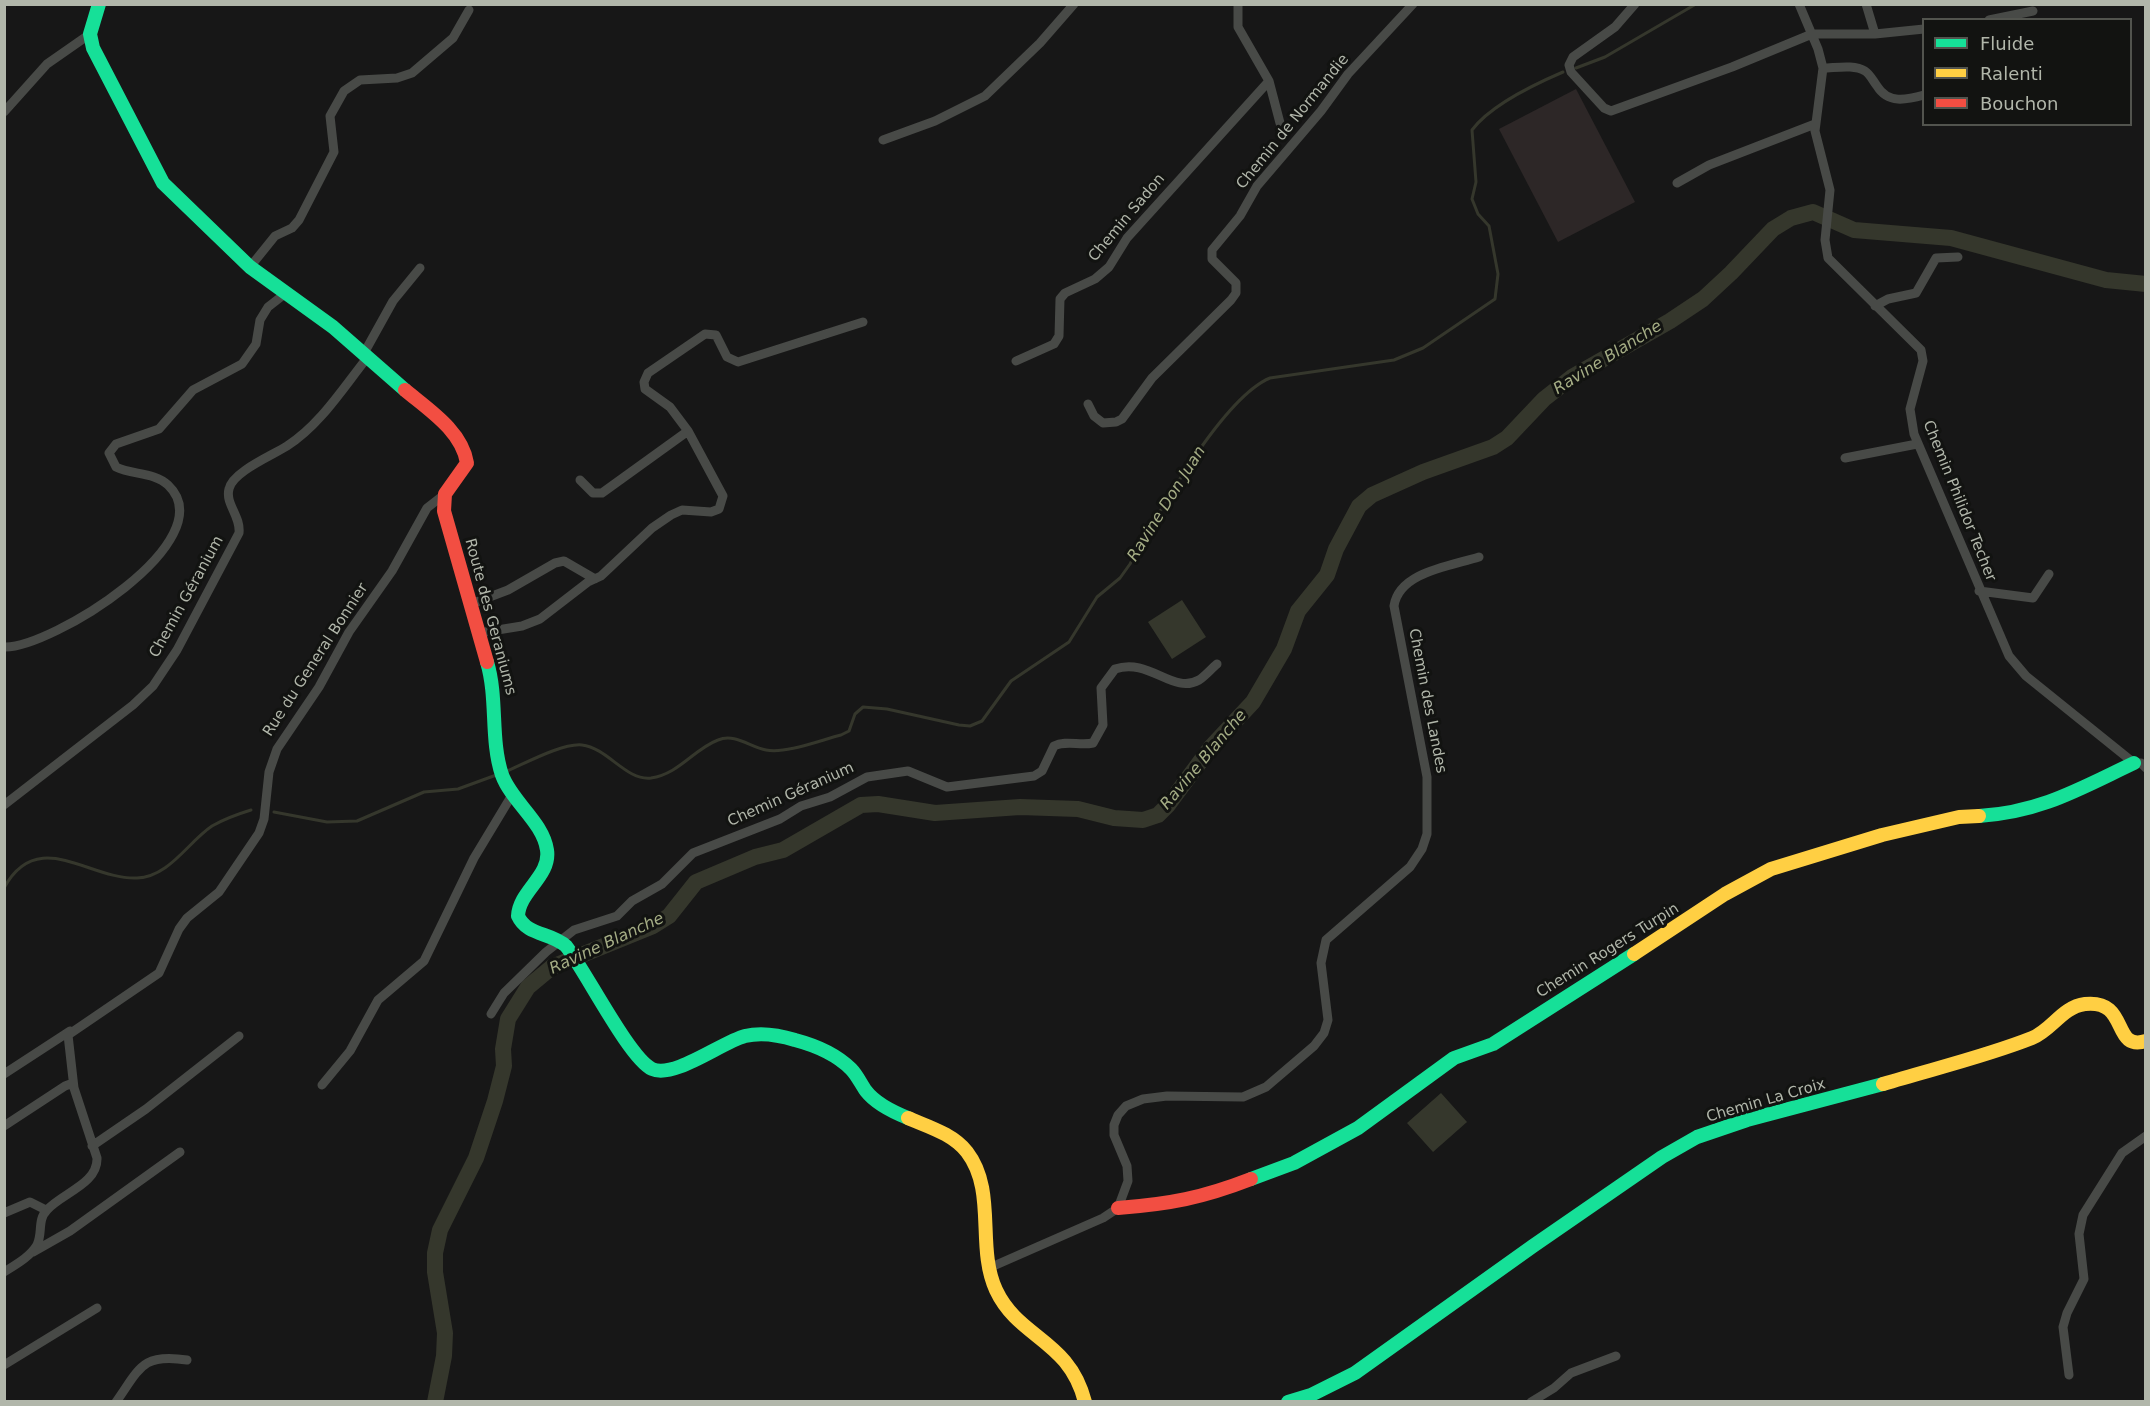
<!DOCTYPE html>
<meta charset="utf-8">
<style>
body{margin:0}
#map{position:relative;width:2150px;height:1406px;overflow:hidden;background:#171717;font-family:"DejaVu Sans",sans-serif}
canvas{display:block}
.frame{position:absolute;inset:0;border:6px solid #b1b6aa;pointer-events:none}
.legend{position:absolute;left:1922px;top:18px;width:210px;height:108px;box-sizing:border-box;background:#121311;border:2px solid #52544e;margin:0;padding:8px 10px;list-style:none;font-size:18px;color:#b1b6aa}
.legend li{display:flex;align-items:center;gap:12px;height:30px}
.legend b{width:30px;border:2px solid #52544e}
</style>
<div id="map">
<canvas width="2150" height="1406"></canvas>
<div class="frame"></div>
<ul class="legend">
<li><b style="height:8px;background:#16e098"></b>Fluide</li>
<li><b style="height:8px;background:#ffcf43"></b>Ralenti</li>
<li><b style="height:8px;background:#f24e42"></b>Bouchon</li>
</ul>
</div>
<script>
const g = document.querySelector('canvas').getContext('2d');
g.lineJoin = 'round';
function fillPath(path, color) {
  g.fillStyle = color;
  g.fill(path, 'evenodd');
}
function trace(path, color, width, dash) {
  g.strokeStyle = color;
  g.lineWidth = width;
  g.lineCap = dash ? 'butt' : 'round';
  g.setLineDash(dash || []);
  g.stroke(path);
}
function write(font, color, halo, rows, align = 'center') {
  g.font = font + ' "DejaVu Sans",sans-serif';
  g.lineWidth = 6;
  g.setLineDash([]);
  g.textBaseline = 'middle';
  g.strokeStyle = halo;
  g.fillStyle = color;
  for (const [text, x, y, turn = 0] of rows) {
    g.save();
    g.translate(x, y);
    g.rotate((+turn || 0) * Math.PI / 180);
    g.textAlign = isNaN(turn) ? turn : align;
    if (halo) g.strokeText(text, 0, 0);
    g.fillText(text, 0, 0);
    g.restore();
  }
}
fillPath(new Path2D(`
 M1576,89l59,113 -77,40 -59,-113z`), '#2d2727');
fillPath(new Path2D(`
 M1182,600l24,37 -34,22 -24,-37z
 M1441,1093l26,29 -34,30 -26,-29z`), '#35372c');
trace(new Path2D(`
 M1576,68l29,-11 91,-53
 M505,772c19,-8 57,-29 77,-27 26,3 44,36 69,33 28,-4 43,-29 67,-38 17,-7 32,7 48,10 20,4 55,-10 75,-15l8,-4 6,-17 8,-7 24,2 72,16 11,1 12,-5 29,-40 58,-39 28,-45 23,-19 10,-14c26,-47 92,-166 140,-186l124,-18 29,-12 72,-49 3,-25 -9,-48 -11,-12 -6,-15 4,-17 -4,-52c18,-24 63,-46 91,-58
 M274,812l53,10 30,-1 67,-29 34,-3 41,-15
 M4,888c34,-62 85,-8 133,-10 32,-1 51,-36 75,-52 12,-7 26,-12 39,-16`), '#35372c', 3);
trace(new Path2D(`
 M435,1402l9,-46 1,-23 -10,-61v-19l5,-23 36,-72 19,-57 9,-35 -1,-17 5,-30 20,-32 24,-20 101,-41 16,-10 27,-34 59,-25 28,-7 78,-45 17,-1 57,9 85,-6 58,2 36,9 29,2 15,-5 10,-10 43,-58 42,-45 31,-53 14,-38 29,-36 9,-26 23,-43 13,-11 51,-23 70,-25 14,-9 37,-39 28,-22 98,-56 33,-22 28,-26 42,-44 18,-11 22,-6 41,18 97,8 155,42 40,4`), '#35372c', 16);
trace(new Path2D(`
 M1238,4v23l31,54 11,42
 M1635,4l-20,23 -42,30 -4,8 2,7 33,36 7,3 121,-44 80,-33h63l49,-5
 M1799,4l19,45 5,19 -8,63 15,59 -5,50 3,18 93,92 2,11 -13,48 4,25 95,222 17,20 108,87h7l5,5
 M1866,4l9,30
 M1989,20l44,-9
 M1823,68c12,0 31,-4 42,3 5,3 8,10 12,15 11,18 29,14 47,9
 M4,112l43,-48 43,-30
 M883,140l52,-19 50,-25 55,-53 34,-39
 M1677,183l32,-18 106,-41
 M250,267l25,-31 17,-8 7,-8 35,-68 -4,-36 14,-25 16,-11 37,-2 15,-5 41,-35 16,-28
 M1875,306l13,-7 28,-6 20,-35 22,-1
 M363,355l30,-54 27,-33
 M1016,361l38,-17 5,-8 1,-37 5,-6 30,-14 14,-12 18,-29 142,-157
 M1088,404l6,12 9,7 13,-1 6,-3 30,-41 79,-78 5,-7v-10l-24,-24v-9l28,-34 17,-30 64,-75 27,-37 65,-70
 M1845,458l72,-14
 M580,480l13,13h9l86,-62
 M1979,591l54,7 16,-24
 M471,604l37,-14 47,-27 9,-2 31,18
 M479,633l43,-7 18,-7 48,-37 13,-6 51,-48 19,-13 11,-5 29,2 8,-3 4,-13 -35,-65 -18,-24 -25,-18 -1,-7 4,-9 57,-39 11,1 11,22 11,5 125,-40
 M4,647c46,2 222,-107 164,-162 -14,-13 -36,-10 -52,-18l-7,-14 7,-9 43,-15 34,-39 49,-26 14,-20 4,-24 8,-13 18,-14
 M4,805l129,-100 20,-19 24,-36 62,-117c2,-17 -14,-29 -10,-44 3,-17 44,-34 58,-43 33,-21 56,-58 80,-88
 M491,1014l13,-21 42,-41 28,-22 43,-14 15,-15 30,-17 31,-31 87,-34 21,-13 29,-9 37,-20 41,-6 39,16 87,-11 8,-5 12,-25c12,-6 26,0 39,-3l10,-18 -2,-37 14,-19c34,-12 58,26 84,11 6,-4 12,-11 18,-16
 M4,1074l66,-43
 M322,1085l28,-34 28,-51 46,-39 50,-103 38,-63
 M4,1126l61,-40 8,-3
 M92,1146l54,-37 93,-73
 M4,1213l26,-11 16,8
 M33,1252l37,-21 110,-79
 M989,1268l114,-50 15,-10 10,-27 -1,-15 -13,-31v-10l4,-10 8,-9 17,-7 24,-3 76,1 23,-10 48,-41 10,-13 4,-13 -7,-57 5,-23 84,-73 12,-18 5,-15v-57l-33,-171c5,-34 57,-40 85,-49
 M4,1272c11,-7 26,-15 33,-27 6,-12 0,-25 10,-35 15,-17 51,-26 50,-52l-23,-70 -6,-53 91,-62 20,-44 8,-11 32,-26 40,-59 5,-14 5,-47 8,-23 42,-62 30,-55 43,-61 35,-63 18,-14
 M4,1365l93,-57
 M2069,1375l-6,-48 4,-14 17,-34 -5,-45 4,-19 39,-62 24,-17
 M116,1402c24,-34 26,-49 71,-42
 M1531,1402l23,-14 17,-15 45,-17`), '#484a47', 9);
trace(new Path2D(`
 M99,4l-9,30 3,14 70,135 87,84 83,60 72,63
 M487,662c11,37 3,77 15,113 10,27 41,47 45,75 4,26 -28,41 -29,66 9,20 33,16 48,30 19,24 63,112 86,123 22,10 70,-27 93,-33 16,-4 34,-1 50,4 19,5 41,14 56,29 6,6 10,15 15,22 10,13 27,21 42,27
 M1979,816c62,-4 100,-27 155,-53
 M1251,1179l43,-16 64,-35 96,-70 39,-14 141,-90
 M1288,1402l23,-7 44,-22 178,-127 129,-89 35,-20 50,-17 136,-36`), '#16e098', 14);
trace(new Path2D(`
 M1634,954l91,-60 46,-25 111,-34 77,-18 20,-1
 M1883,1084c49,-15 101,-27 149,-46 20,-8 30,-31 53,-34 45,-5 26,48 61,37
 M908,1118c21,9 45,16 59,34 30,39 9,95 29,138 23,49 73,49 89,112`), '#ffcf43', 14);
trace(new Path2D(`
 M405,390c24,20 57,41 62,73l-22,31 -1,17 43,151
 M1118,1208c52,-4 84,-10 133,-29`), '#f24e42', 14);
write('15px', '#b1b6aa', '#121311', [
 ["Chemin de Normandie",1293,122,-51],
 ["Chemin Sadon",1127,218,-50],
 ["Chemin Philidor Techer",1959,501,68],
 ["Chemin Géranium",187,597,-61],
 ["Route des Geraniums",490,617,75],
 ["Rue du General Bonnier",316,660,-57],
 ["Chemin des Landes",1427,701,79],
 ["Chemin Géranium",791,795,-24],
 ["Chemin Rogers Turpin",1608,951,-32],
 ["Chemin La Croix",1766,1101,-16]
]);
write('italic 16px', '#a5ad85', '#121311', [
 ["Ravine Blanche",1608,358,-32],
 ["Ravine Don Juan",1167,504,-58],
 ["Ravine Blanche",1204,760,-50],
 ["Ravine Blanche",607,944,-25]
]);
</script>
